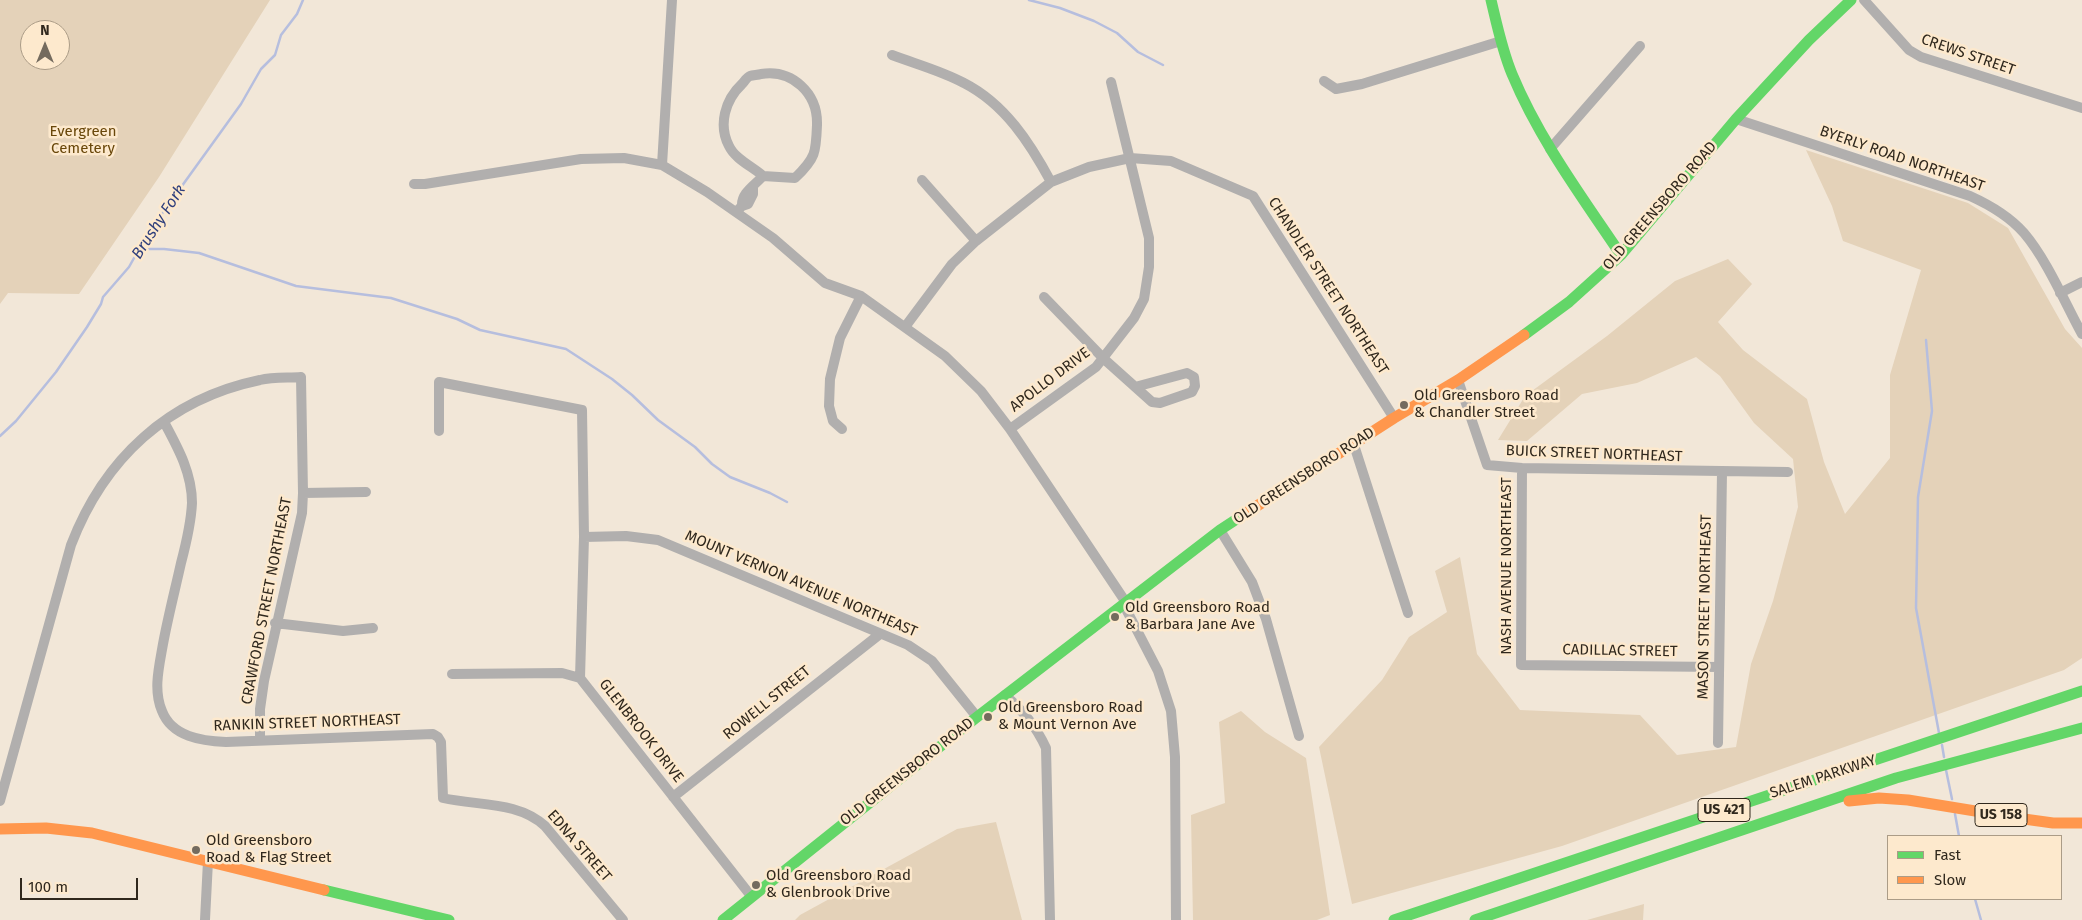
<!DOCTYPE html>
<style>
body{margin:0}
#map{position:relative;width:2082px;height:920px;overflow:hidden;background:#f2e7d8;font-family:"Fira Sans",sans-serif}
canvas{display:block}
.legend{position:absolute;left:1887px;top:835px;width:175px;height:65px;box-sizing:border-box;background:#fde9cd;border:1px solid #ab9c87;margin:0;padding:6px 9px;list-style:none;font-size:15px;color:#30281d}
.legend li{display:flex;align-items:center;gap:10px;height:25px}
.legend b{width:25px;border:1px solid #ab9c87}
.north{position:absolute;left:20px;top:20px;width:50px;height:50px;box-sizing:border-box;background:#fde9cd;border:1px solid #ab9c87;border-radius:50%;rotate:0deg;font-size:14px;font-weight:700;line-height:20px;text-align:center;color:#30281d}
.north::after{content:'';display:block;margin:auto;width:18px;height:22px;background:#746b5e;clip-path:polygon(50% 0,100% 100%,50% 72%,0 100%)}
.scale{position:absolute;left:20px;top:878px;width:118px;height:22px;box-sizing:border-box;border:2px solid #30281d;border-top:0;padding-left:6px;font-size:15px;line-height:18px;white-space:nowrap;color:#30281d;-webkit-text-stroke:4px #fde9cd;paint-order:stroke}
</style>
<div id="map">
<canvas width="2082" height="920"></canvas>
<ul class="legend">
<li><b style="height:6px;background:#63d668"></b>Fast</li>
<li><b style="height:6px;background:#ff974d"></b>Slow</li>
</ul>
<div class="north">N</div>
<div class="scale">100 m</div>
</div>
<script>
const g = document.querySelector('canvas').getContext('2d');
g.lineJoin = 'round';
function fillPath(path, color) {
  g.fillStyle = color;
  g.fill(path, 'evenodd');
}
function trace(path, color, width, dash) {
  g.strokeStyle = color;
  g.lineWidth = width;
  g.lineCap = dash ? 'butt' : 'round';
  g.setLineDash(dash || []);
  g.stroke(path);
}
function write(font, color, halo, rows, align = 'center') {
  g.font = font + ' "Fira Sans",sans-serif';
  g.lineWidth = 5;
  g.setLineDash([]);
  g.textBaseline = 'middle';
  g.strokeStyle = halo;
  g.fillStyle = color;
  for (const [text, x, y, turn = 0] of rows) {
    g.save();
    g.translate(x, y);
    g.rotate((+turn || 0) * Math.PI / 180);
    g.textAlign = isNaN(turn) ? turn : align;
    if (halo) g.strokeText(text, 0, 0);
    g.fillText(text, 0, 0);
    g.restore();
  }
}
fillPath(new Path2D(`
 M0,0h270l-111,177 -80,117 -71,-1 -8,11zM30,30h30v30h-30z
 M1806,150l162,53 40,25 57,101 17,19v310l-18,12 -502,176 -210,58 -33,-157 63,-67 27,-43 38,-25 -12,-41 25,-14 17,97 43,56 120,5 37,40 59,-8 15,-83 22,-63 25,-94 -5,-48 -39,-36 -34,-47 -24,-19 -59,26 -55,11 -55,47 -29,-1 27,-44 82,-60 68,-55 53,-22 24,25 -34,38 25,28 64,49 17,63 21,52 45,-56v-83l31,-105 -78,-29 -11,-35z
 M1241,711l24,21 41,26 24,157 -13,5h-124l-2,-105 34,-12 -6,-81z
 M996,822l26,98h-227l5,-5 157,-86z
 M1644,904l-1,16h-56z`), '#e4d2b9');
trace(new Path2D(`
 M1029,0l31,8 34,13 23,12 21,19 25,13
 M137,253l7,-4h20l35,4 97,33 95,12 66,21 23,11 86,19 46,30 20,16 26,25 37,27 17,17 18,13 40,16 17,9
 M1926,340l6,71 -14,86 -2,111 23,125
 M0,436l16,-15 40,-49 31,-45 14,-23 2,-7 26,-30 19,-34 93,-129 20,-35 14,-14 6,-20 16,-21 6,-14
 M1942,745l2,12
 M1946,770l6,29
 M1955,814l4,22
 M1975,899l6,21`), '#b6bede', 2.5);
trace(new Path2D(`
 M1864,0l45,50 12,7 161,51
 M892,55c24,9 50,16 72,28 41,21 66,60 87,99
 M1324,81l12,8 26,-5 139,-43
 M1736,119l234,77c20,9 39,20 54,37 23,27 41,70 58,101
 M1550,149l90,-103
 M662,165l10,-165
 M922,180l54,61
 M414,184h11l156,-25 43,-1 38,7 45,27 66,46 52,45 36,13 84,60 36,35 29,38 115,172 2,10 31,60 13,40 4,46 1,163
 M742,206c-1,-13 13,-21 21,-30l32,2c21,-20 21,-26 22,-53 1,-32 -25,-56 -56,-51 -3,1 -8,1 -11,2 -3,1 -6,6 -8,8 -17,16 -24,41 -13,62 6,13 24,21 34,30
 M738,210l4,-4 6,-2 5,-10v-6
 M2060,293l22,-11
 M1044,297l60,62 48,43 8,1 32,-11 3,-6 -1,-9 -7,-4 -52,14
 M905,327l47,-63 24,-23 75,-59 38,-15 41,-9 41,3 82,35 141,222
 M1458,380l29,85 35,3 266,4
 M164,422c14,26 28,51 28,81 -1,21 -6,41 -11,60 -6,27 -13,54 -18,81 -4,23 -10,46 -1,67 10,26 40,30 64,31l207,-8 5,3 3,5 2,56c35,8 75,3 102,28l78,94
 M842,429l-9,-8 -4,-15 1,-27 10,-41 21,-42
 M1010,429l86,-62 38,-49 10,-19 5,-32v-29l-38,-156
 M439,431v-49l143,28 2,127 -4,141 171,218
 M1354,445l54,168
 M1522,468l-1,197 198,2
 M303,493l63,-1
 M1220,530l32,52 14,37 33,117
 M584,537l42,-1 32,4 250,105 24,16 45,56
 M275,623l68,8 30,-3
 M452,674l110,-1 18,5
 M1005,695c18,16 31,31 41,53l4,172
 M1718,743l4,-271
 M673,797l207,-163
 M0,801l71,-256c33,-86 97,-146 189,-165 13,-3 28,-2 41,-3l2,116 -1,20 -38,168 -4,28v31
 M205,920l3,-59`), '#b1afae', 10);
trace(new Path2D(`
 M1491,0c6,25 11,50 21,74 27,65 70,123 109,181
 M1524,335l45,-33 52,-47 115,-136 73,-79 42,-40
 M324,890l125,30
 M723,920l254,-203 243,-187 26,-17
 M1394,920l688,-229
 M1475,920l421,-142 186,-50`), '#63d668', 11);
trace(new Path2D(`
 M1246,513l148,-95 64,-38 66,-45
 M1849,801l30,-3 29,2 116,19 29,4h29
 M0,829l46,-1 46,5 232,57`), '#ff974d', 11);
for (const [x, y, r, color] of [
 [1404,405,5,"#746b5e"],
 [1115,617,5,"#746b5e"],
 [988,717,5,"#746b5e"],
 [196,850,5,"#746b5e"],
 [756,885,5,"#746b5e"]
]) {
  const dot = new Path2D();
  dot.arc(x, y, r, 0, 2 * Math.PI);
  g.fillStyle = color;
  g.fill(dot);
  trace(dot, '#fde9cd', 2);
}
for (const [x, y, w] of [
 [1724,810,52],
 [2001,815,52]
]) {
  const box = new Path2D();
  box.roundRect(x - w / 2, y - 11.5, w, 23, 4);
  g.fillStyle = '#fde9cd';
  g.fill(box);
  trace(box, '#30281d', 1);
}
write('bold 14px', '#30281d', null, [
 ["US 421",1724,810],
 ["US 158",2001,815]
]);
write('15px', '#30281d', '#fde9cd', [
 ["CREWS STREET",1968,55,19],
 ["BYERLY ROAD NORTHEAST",1902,159,19],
 ["OLD GREENSBORO ROAD",1660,206,-49],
 ["CHANDLER STREET NORTHEAST",1328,286,57],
 ["APOLLO DRIVE",1050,380,-37],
 ["BUICK STREET NORTHEAST",1594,454,2],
 ["OLD GREENSBORO ROAD",1304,476,-33],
 ["NASH AVENUE NORTHEAST",1507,566,-90],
 ["MOUNT VERNON AVENUE NORTHEAST",801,584,23],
 ["CRAWFORD STREET NORTHEAST",267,601,-79],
 ["MASON STREET NORTHEAST",1705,607,-89],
 ["CADILLAC STREET",1620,651,1],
 ["ROWELL STREET",767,703,-39],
 ["RANKIN STREET NORTHEAST",307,723,-2],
 ["GLENBROOK DRIVE",641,731,52],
 ["OLD GREENSBORO ROAD",907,772,-38],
 ["SALEM PARKWAY",1823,777,-18],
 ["EDNA STREET",579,846,49]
]);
write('15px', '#69470a', '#fde9cd', [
 ["Evergreen",83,132],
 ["Cemetery",83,149]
]);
write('15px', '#30281d', '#fde9cd', [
 ["Old Greensboro Road",1414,396],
 ["& Chandler Street",1414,413],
 ["Old Greensboro Road",1125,608],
 ["& Barbara Jane Ave",1125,625],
 ["Old Greensboro Road",998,708],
 ["& Mount Vernon Ave",998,725],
 ["Old Greensboro",206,841],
 ["Road & Flag Street",206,858],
 ["Old Greensboro Road",766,876],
 ["& Glenbrook Drive",766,893]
], 'left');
write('italic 16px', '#2f3f7c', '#fde9cd', [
 ["Brushy Fork",159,222,-57]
]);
</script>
